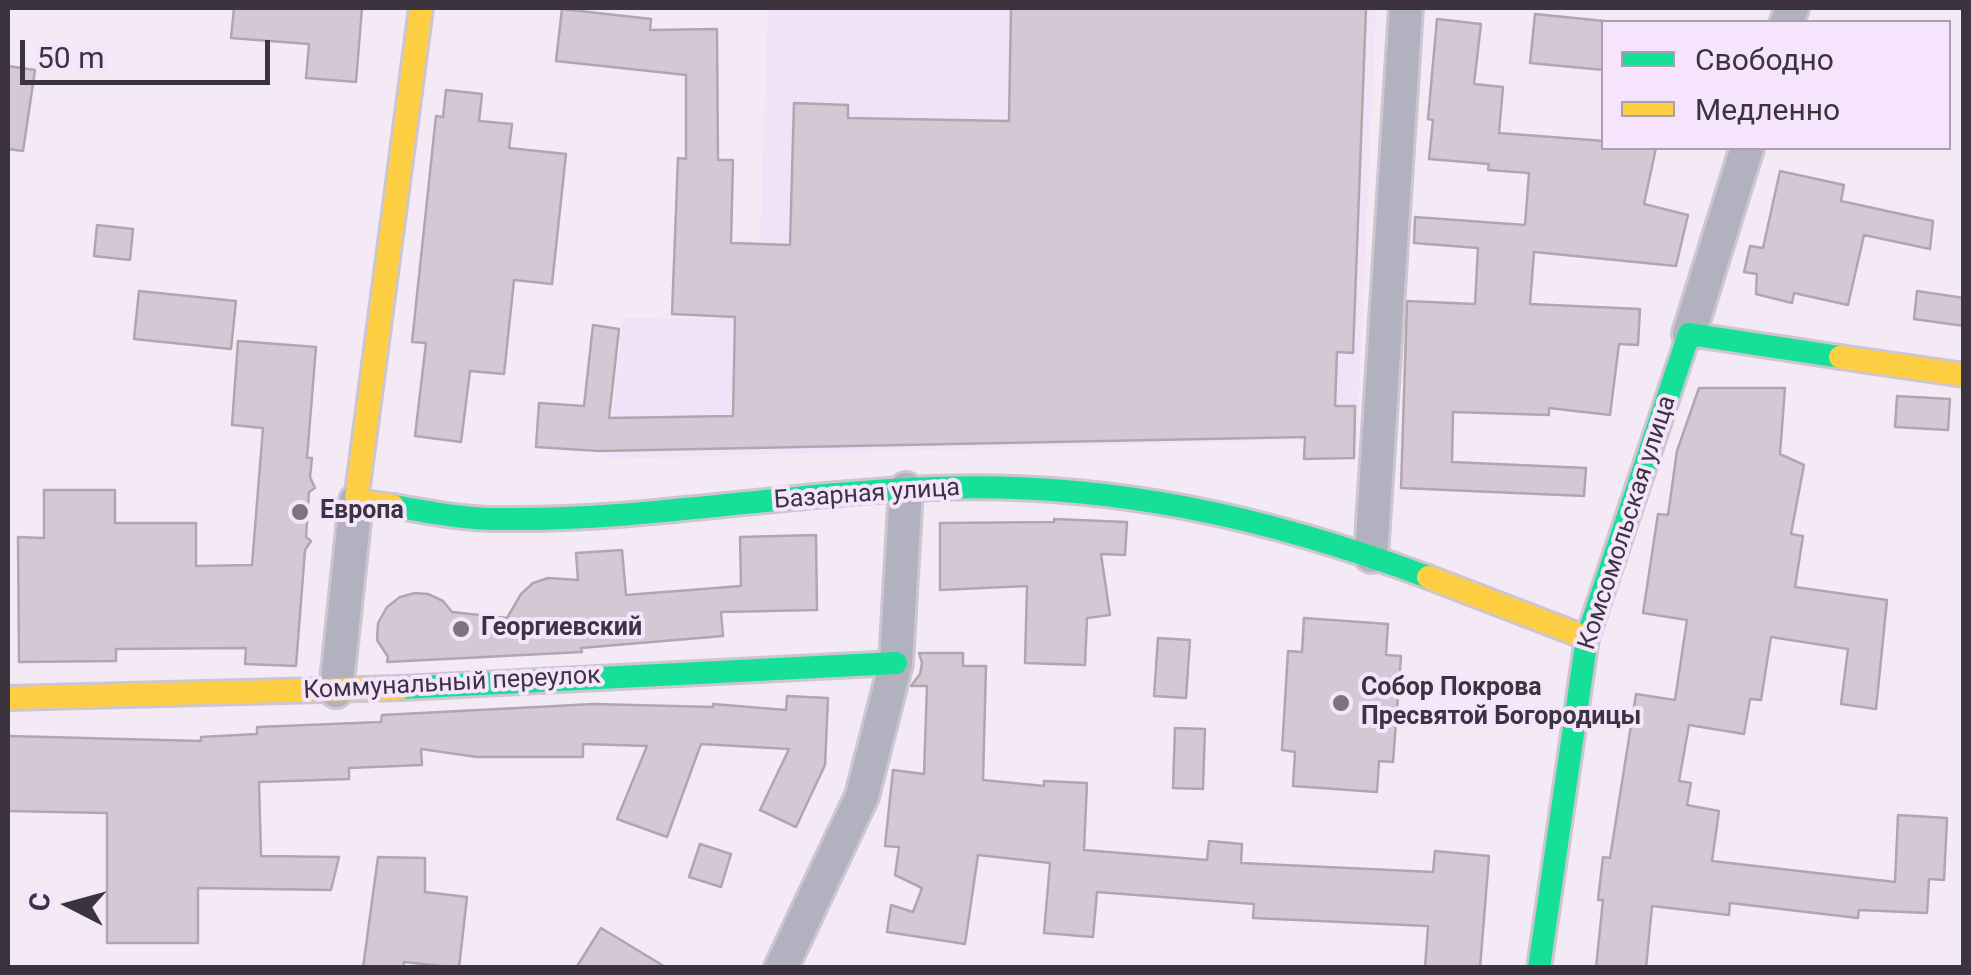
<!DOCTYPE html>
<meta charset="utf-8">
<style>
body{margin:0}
#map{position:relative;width:1971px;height:975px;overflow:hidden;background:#f3eaf6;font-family:Roboto,sans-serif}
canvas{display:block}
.frame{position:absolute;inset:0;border:10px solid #3b343e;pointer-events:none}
.legend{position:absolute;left:1601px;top:20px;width:350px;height:130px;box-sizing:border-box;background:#f5e4fc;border:2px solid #ab9eb0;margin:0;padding:12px 18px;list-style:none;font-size:30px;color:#3b343e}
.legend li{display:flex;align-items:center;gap:20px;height:50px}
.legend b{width:50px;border:2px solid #ab9eb0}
.north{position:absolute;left:20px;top:855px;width:100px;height:100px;-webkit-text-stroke:8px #f5e4fc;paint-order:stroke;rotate:276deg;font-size:28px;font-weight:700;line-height:40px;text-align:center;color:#3b343e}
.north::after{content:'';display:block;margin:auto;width:35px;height:45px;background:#3b343e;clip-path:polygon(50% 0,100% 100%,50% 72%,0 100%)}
.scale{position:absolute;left:20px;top:40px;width:250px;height:45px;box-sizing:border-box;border:5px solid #3b343e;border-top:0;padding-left:12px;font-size:30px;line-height:35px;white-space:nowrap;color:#3b343e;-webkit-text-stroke:8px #f5e4fc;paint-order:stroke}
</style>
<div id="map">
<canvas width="1971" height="975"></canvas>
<div class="frame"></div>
<ul class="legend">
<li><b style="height:12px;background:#16e098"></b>Свободно</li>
<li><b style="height:12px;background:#ffcf43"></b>Медленно</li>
</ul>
<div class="north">С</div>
<div class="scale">50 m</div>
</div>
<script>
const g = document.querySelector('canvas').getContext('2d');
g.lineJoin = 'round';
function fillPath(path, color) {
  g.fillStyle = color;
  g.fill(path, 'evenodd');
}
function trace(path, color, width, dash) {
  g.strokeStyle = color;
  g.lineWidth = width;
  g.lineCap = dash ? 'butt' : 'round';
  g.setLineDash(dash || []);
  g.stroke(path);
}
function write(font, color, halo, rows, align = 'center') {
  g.font = font + ' Roboto,sans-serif';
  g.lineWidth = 8;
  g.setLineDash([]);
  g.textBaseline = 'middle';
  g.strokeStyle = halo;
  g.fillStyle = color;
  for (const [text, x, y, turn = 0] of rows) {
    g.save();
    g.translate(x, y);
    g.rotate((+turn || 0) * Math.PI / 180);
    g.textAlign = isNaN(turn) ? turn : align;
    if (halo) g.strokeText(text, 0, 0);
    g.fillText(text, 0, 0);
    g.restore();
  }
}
fillPath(new Path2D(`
 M768,8h608l-19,430 -750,21 16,-141 97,1v-78l40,-1z`), '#f2e2f8');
const building = new Path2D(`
 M234,8h128l-6,74 -50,-4 3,-34 -78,-6z
 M1011,8h355l-13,345 -16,-1 -2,54h20l-1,52 -50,1 1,-22 -706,14 -63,-4 3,-44 45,3 9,-81 26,4 -10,89 124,-2 2,-99 -63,-3 6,-156 8,1v-84l-130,-14 6,-52 89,10 -1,11 67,-1 1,131h15l-2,83 59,2 4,-142 54,2v13l161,3z
 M1535,14l69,7v49l-74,-7z
 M1437,19l44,5 -7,60 29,3 -4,46 105,8v7h52l-12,56 44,11 -12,51 -142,-14 -4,52 110,5 -2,36 -19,-1 -9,71 -61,-7v7l-96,-3 -1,50 134,6 -2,28 -183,-8 6,-187 68,3 3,-56 -64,-5 1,-26 110,8 4,-52 -41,-3 1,-6 -60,-5 4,-39 -5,-1z
 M8,66l27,4 -12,81 -15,-2z
 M446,90l36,4 -3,27 33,3 -3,24 57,6 -14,130 -38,-4 -10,94 -34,-3 -9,71 -46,-6 11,-93 -14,-1 24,-226 7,1z
 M1780,171l64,14 -3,16 92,20 -3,28 -66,-14 -16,70 -54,-12 -2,10 -36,-9 1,-20 -13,-2 6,-26 13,2z
 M97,225l36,4 -3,31 -36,-4z
 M139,291l97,10 -5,48 -97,-10z
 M1917,291l47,7v28l-50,-7z
 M238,341l78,6 -9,111h5l-2,19 5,11 -6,4 -3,45 5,4 -6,9 -9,116 -51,-2 1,-16 -130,1v12l-97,1 -1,-125 26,1v-48h71v33h81v43l56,-1 11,-137 -31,-3z
 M1699,388h86l-5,66 24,11 -13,69 12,2 -8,51 92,13 -11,109 -35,-5 7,-55 -77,-12 -10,63 -11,-1 -6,35 -55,-9 -10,56 12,2 -4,22 32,6 -7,50 183,21 3,-67 49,3 -3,62 -15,-1 -2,34 -68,-3 -1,8 -128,-15 -1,12 -77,-9 -6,62h-50l7,-68h-5l5,-43 7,1 26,-164 39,6 12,-80 -44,-7 15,-99 10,1 9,-64z
 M1897,396l53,3 -2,31 -53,-3z
 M1054,519l73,3 -2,33 -24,-1 9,61 -23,3 -2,47 -60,-2 2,-77 -87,4v-67l114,-1z
 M816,535l1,75 -96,2 2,24 -142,12 1,4 -195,10 1,-5 -11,-17 1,-17 9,-16 13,-10 15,-4 13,1 15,7 9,11 55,6 14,-24 12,-11 15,-5 30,2 -2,-27 46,-3 4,45 115,-9 -1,-49z
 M1304,618l84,6 -2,31 15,1 -8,106 -14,-1 -2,31 -84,-6 2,-34 -13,-2 6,-99 14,1z
 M1158,638l32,2 -4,58 -32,-2z
 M919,653h44v13h23l-3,114 61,6v-5l43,2 -3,67 123,10 2,-19 33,3 -1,19 192,9 2,-21 54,5 -9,112h-55l3,-42 -175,-8 1,-14 -157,-12 -4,45 -49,-4 6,-70 -72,-8 -13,89 -78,-12 4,-27 22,7 9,-24 -27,-13 4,-28 -14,-1 8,-76 31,4 3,-88h-16l9,-12 2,-11z
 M787,696l41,2 -3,67 -29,62 -36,-17 29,-61 -88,-5 -34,93 -50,-18 30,-73 -64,-2v13h-106l-56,-8 1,16 -73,3v11l-90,3 2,74 78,1 -8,33 -133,-2v55h-91v-130l-99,-2v-75l193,5v-4l56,-3v-7l124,-5 1,-7 212,-11 119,3v-3l73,6z
 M1175,728l30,1 -2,60 -30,-1z
 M700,844l31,10 -10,33 -32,-10z
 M378,857l47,1v34l42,5 -8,71 -55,-6 -1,6h-40z
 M601,928l66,40h-91z`);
fillPath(building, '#d6c7d5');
trace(building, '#afa6af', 2.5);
const street = new Path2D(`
 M1787,22l5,-14
 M1689,334l58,-186
 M1371,556l35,-548
 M336,691l20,-190
 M781,968l81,-172 34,-133 10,-174`);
const fast = new Path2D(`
 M393,506c35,6 71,13 106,13 144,2 288,-26 432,-31 175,-7 333,28 497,89
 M401,688l495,-25
 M1539,968l48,-330 102,-304 151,23`);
const slow = new Path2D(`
 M1840,357l124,18
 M393,506l-37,-5 65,-493
 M1428,577l159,61
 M8,698l393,-10`);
trace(street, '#cdc6d0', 38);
trace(fast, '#cdc6d0', 28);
trace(slow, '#cdc6d0', 28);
trace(street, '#b2b1c0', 32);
trace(fast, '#16e098', 22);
trace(slow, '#ffcf43', 22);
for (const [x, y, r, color] of [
 [300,512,10,"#7b747e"],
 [461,629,10,"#7b747e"],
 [1341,703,10,"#7b747e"]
]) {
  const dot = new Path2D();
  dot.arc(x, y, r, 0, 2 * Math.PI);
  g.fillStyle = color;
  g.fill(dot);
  trace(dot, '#f5e4fc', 4);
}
write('25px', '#3b343e', '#f5e4fc', [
 ["Базарная улица",867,495,-4],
 ["Комсомольская улица",1628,523,-72],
 ["Коммунальный переулок",452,684,-3]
]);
write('bold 25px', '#3b343e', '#f5e4fc', [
 ["Европа",320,512],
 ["Георгиевский",481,629],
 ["Собор Покрова",1361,689],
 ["Пресвятой Богородицы",1361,718]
], 'left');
</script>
